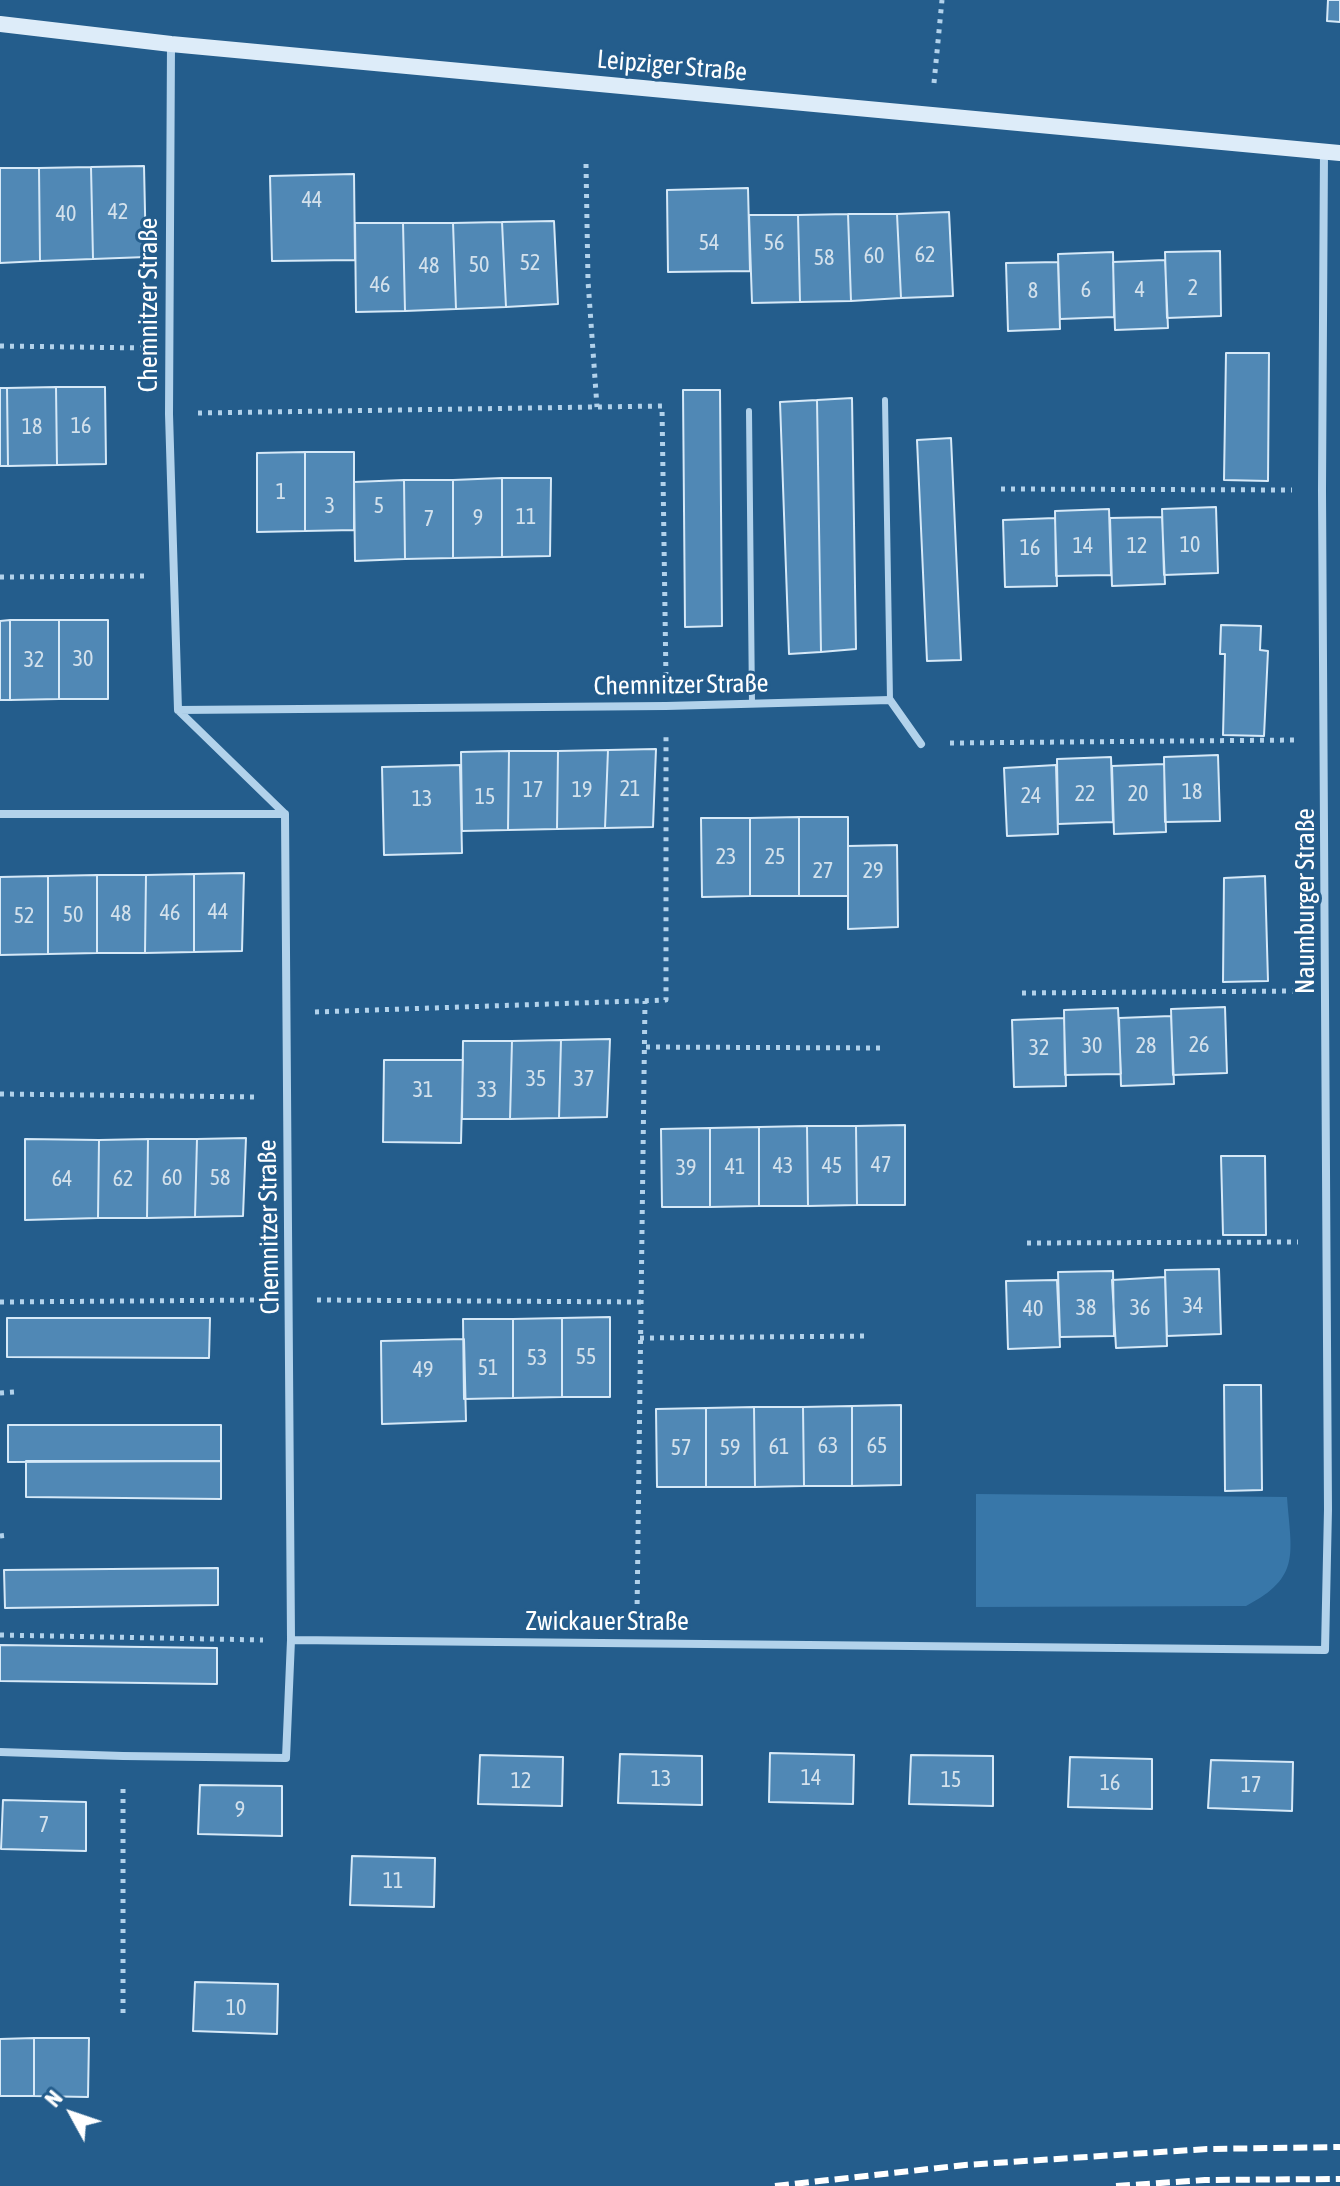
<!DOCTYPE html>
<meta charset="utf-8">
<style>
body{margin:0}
#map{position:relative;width:1340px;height:2186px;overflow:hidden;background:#245d8c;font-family:"Asap Condensed",sans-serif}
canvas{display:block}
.north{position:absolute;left:32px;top:2074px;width:80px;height:80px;-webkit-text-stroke:6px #245d8c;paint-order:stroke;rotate:310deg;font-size:22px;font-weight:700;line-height:32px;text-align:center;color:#fff}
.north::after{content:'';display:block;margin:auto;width:28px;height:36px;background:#fff;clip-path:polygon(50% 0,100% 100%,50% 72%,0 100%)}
</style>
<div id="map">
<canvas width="1340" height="2186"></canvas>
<div class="north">N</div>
</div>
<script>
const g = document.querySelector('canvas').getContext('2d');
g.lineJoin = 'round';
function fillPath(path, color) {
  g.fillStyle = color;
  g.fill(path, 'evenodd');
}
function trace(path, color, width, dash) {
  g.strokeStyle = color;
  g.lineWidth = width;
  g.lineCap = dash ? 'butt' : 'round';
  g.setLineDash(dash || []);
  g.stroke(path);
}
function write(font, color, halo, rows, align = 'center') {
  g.font = font + ' "Asap Condensed",sans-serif';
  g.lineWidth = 6;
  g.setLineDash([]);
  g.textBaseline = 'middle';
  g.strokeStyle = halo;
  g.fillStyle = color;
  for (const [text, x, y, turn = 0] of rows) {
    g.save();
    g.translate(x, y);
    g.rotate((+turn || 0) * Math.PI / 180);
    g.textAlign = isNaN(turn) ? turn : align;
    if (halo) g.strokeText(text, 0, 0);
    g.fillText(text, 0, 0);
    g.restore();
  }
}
fillPath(new Path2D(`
 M976,1494l311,3c4,56 15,80 -41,109l-270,1z`), '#3877a9');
const building = new Path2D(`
 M1328,0h12v22l-13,-1z
 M144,166l2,91 -53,2 -2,-92z
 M91,167l2,92 -53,2 -1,-93z
 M0,168h39l1,93 -40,2z
 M354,174l1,86 -83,1 -2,-85z
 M748,188l2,83 -82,1 -1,-82z
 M949,212l4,84 -52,2 -4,-84z
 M848,214l3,87 -51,1 -2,-87z
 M848,214h49l4,84 -50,3z
 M749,215h49l2,87 -48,1z
 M554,221l4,83 -52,3 -4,-85z
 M502,222l4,85 -50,2 -3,-86z
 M355,223h48l2,88 -49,1z
 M403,223h50l3,86 -51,2z
 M1220,251l1,65 -54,2 -2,-66z
 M1113,252l1,65 -54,2 -2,-65z
 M1165,260l3,68 -53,2 -2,-68z
 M1058,262l2,67 -52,2 -2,-68z
 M1226,353h43l-1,128 -44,-1z
 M56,387l1,78 -49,1 -1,-78z
 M56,387h49l1,77 -49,1z
 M0,388h7l1,78h-8z
 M683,390h37l2,236 -37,1z
 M852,398l4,251 -35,3 -4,-252z
 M817,400l4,252 -32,2 -9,-252z
 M951,438l10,222 -34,1 -10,-221z
 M305,452v79l-48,1v-79z
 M305,452h49v78l-49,1z
 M502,478v79l-49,1v-78z
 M502,478h49l-1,78 -48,1z
 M404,480h49v78l-48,1z
 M404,480l1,79 -50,2 -1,-79z
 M1216,507l2,66 -54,2 -2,-66z
 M1109,509l2,66 -55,1 -1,-65z
 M1162,517l3,67 -53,2 -2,-68z
 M1055,518l2,68 -52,1 -2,-67z
 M10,620h49v79l-49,1z
 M10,620v80h-10v-79z
 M59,620h49v79h-49z
 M1221,625l40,1 -1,24 8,1 -4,85 -41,-1 2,-81h-5z
 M656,749l-3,78 -48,1 3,-78z
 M608,750l-3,78 -48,1 1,-78z
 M509,751h49l-1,78 -49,1z
 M509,751l-1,79 -46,1 -1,-79z
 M1218,755l2,66 -55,1 -1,-65z
 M1111,757l2,65 -55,2 -1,-65z
 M1164,764l2,68 -52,2 -2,-68z
 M460,765l2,88 -78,2 -2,-88z
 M1056,765l2,69 -51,2 -3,-68z
 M799,817v79h-49v-78z
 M799,817h49v79h-49z
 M701,818h49v78l-48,1z
 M897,845l1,82 -50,2v-83z
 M244,873l-2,78 -48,1v-78z
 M194,874v78l-49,1 1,-78z
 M97,875v78l-49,1v-78z
 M97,875h49l-1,78h-48z
 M48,876v78l-48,1v-78z
 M1265,876l3,105 -45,1 1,-104z
 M1225,1007l2,66 -54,2 -2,-66z
 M1118,1008l3,66 -56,1 -1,-65z
 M1171,1016l3,68 -53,2 -2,-68z
 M1064,1018l2,68 -52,1 -2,-67z
 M610,1039l-3,78 -48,1 2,-78z
 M561,1040l-2,78 -49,1 2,-78z
 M463,1041h49l-2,78h-48z
 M384,1060h79l-2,83 -78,-1z
 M905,1125v80h-48l-1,-79z
 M807,1126l1,80h-49v-79z
 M807,1126h49l1,79 -49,1z
 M759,1127v79l-49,1v-79z
 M710,1128v79h-48l-1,-78z
 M246,1138l-3,78 -48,1 2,-78z
 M25,1139l74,1 -1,78 -73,2z
 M148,1139h49l-2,78 -48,1z
 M148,1139l-1,79h-49l1,-78z
 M1221,1156h44l1,79h-43z
 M1219,1269l2,65 -54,2 -2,-66z
 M1113,1271l1,65 -54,1 -2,-65z
 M1165,1277l2,69 -51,2 -4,-68z
 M1057,1280l3,67 -52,2 -2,-68z
 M610,1317v80h-48v-79z
 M7,1318h203l-1,40 -202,-1z
 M562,1318v79l-49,1v-79z
 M463,1319h50v79l-49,1z
 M464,1339l2,82 -84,3 -1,-83z
 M1224,1385h37l1,105 -37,1z
 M901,1405v80l-49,1v-80z
 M852,1406v80h-48l-1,-79z
 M754,1407h49l1,79 -49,1z
 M754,1407l1,80h-49v-79z
 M706,1408v79h-49l-1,-78z
 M8,1425h213v36l-213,1z
 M26,1461h195v38l-195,-2z
 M218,1568v37l-213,3 -1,-38z
 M0,1645l217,3v36l-217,-3z
 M770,1753l84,2 -1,49 -84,-2z
 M620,1754l82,2v49l-84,-2z
 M480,1755l83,2 -1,49 -84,-2z
 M911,1755l82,1v50l-84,-2z
 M1070,1757l82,2v50l-84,-2z
 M1211,1760l82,2 -1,49 -84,-3z
 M200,1785l82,1v50l-84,-2z
 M3,1800l83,2v49l-85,-2z
 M352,1856l83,2 -1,49 -84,-2z
 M195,1982l83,2 -1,50 -84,-3z
 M34,2038h55l-1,59 -54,-1z
 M34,2038v58h-34v-57z`);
fillPath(building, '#5088b5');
trace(building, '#d6e9f8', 2);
trace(new Path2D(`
 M934,83l8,-83
 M586,164l2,117 9,126
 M0,346l143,2
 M198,413l464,-7 4,274
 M1001,489l291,1
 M0,577l147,-1
 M950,743l346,-3
 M1022,993l275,-2
 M315,1012l351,-12v-266
 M646,1047l236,1
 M0,1094l259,3
 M1027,1243l271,-1
 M317,1300l324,2
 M0,1302l259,-2
 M640,1338l229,-2
 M0,1393l15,-1
 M0,1536l9,-1
 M637,1614l8,-613
 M0,1635l263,5
 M123,2013v-227`), '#b2d2eb', 5, [4, 6]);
trace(new Path2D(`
 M885,400l5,300
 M749,411l3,293`), '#b2d2eb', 6);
trace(new Path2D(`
 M171,44l-2,370 9,296 107,104 6,826
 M178,710l488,-4 224,-6 31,44
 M0,814h285
 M0,1752l123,4 163,2 5,-118 1034,10 3,-141 -6,-1019 2,-339`), '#b2d2eb', 8);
trace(new Path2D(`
 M0,24l171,20 1169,109`), '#ddecf9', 16);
trace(new Path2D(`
 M775,2186l190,-21 242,-16 133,-2
 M1116,2186l89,-6 135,-1`), '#fff', 6, [14, 6]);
write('22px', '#d3e1ec', null, [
 ["44",312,200],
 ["42",118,212],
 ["40",66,214],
 ["54",709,243],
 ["56",774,243],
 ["62",925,255],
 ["60",874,256],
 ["58",824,258],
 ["52",530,263],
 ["50",479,265],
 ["48",429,266],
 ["46",380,285],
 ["2",1193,288],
 ["6",1086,290],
 ["4",1140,290],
 ["8",1033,291],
 ["16",81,426],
 ["18",32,427],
 ["1",281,492],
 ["3",330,506],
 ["5",379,506],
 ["11",526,517],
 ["9",478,518],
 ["7",429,519],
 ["10",1190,545],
 ["14",1083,546],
 ["12",1137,546],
 ["16",1030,548],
 ["30",83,659],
 ["32",34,660],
 ["21",630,789],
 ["17",533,790],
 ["19",582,790],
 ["18",1192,792],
 ["22",1085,794],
 ["20",1138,794],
 ["24",1031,796],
 ["15",485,797],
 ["13",422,799],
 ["23",726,857],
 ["25",775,857],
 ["27",823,871],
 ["29",873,871],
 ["44",218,912],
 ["46",170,913],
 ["48",121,914],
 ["50",73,915],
 ["52",24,916],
 ["26",1199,1045],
 ["30",1092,1046],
 ["28",1146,1046],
 ["32",1039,1048],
 ["35",536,1079],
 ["37",584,1079],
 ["31",423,1090],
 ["33",487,1090],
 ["47",881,1165],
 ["43",783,1166],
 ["45",832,1166],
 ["41",735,1167],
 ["39",686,1168],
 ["60",172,1178],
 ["58",220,1178],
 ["64",62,1179],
 ["62",123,1179],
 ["34",1193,1306],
 ["38",1086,1308],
 ["36",1140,1308],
 ["40",1033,1309],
 ["55",586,1357],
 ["53",537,1358],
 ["51",488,1368],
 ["49",423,1370],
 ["63",828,1446],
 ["65",877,1446],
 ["61",779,1447],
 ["57",681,1448],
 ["59",730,1448],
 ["14",811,1778],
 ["13",661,1779],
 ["15",951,1780],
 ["12",521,1781],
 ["16",1110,1783],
 ["17",1251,1785],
 ["9",240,1810],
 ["7",44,1825],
 ["11",393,1881],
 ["10",236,2008]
]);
write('26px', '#fff', '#245d8c', [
 ["Leipziger Straße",672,66,5],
 ["Chemnitzer Straße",149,305,-90],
 ["Chemnitzer Straße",681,685,-1],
 ["Naumburger Straße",1306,901,-90],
 ["Chemnitzer Straße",269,1227,-91],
 ["Zwickauer Straße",607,1622]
]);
</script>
